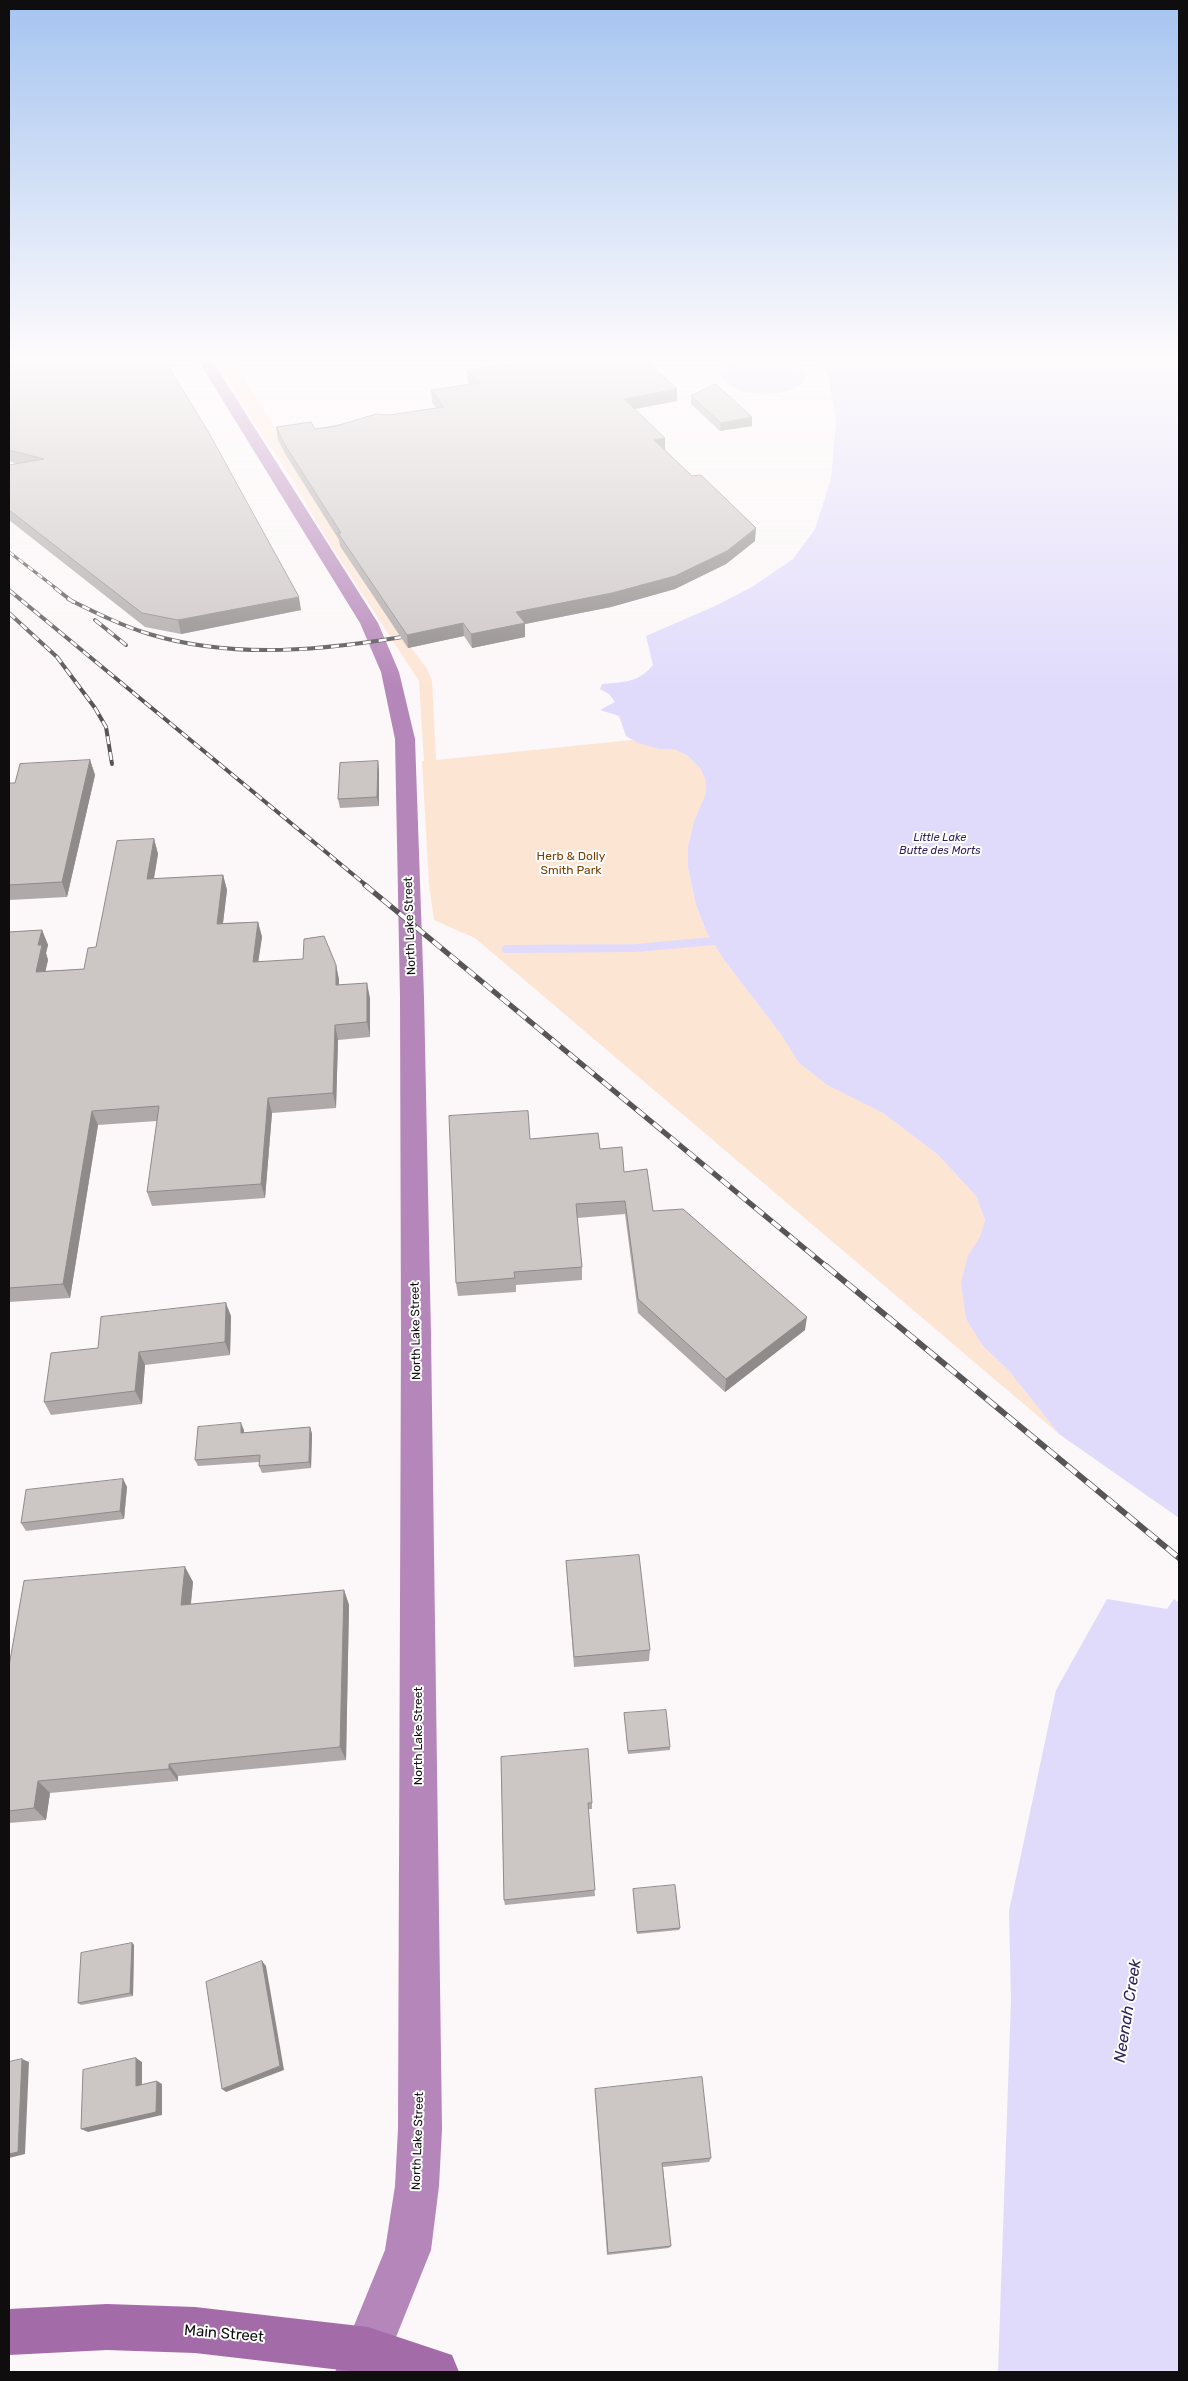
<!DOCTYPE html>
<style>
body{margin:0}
#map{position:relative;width:1188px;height:2381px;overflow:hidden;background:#fcf7f8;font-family:Rubik,sans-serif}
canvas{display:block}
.frame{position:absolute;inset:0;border:10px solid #0f0d0e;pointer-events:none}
</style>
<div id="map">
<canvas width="1188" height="2381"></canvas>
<div class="frame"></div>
</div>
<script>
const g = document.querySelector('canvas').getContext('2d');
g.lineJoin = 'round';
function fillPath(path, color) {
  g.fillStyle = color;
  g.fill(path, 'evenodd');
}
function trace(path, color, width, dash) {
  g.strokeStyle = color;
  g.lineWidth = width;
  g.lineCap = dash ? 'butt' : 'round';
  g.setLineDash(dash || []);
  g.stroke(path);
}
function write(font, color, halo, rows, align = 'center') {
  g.font = font + ' Rubik,sans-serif';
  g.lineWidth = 4;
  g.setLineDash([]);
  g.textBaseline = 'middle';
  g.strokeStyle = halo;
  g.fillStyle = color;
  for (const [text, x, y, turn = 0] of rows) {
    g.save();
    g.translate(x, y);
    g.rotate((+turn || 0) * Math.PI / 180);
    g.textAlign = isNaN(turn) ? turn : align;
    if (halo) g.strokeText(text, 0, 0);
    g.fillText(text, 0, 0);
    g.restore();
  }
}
fillPath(new Path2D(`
 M214,357h17l179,289 17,23 5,12 4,79 196,-20 27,9 17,1 12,6 12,12 5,11 1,14 -12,28 -6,25v22l8,37 10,26 18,29 56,73 19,30 28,22 56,28 55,42 38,41 9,24 -4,17 -11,15 -4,67 16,26 27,26 50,63 -584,-496 -41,-18 -5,-36 -7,-123h2l-5,-80 -91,-140 -36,-62 -44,-65z`), '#fde5d4');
fillPath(new Path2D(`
 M819,357h360v1161l-120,-84 -50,-63 -27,-26 -16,-26 -5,-37 7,-27 12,-18 5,-17 -9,-24 -38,-41 -55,-42 -56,-28 -28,-22 -19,-30 -56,-73 -18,-29 -10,-26 -8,-37v-22l6,-25 12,-28 -1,-14 -5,-11 -12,-12 -12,-6 -17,-1 -21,-6 -12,-7 -7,-20 -19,-6 15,-8 -6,-8 -9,-5 2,-5c22,-2 36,-1 51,-19l-7,-29 69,-30 37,-19 41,-28 22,-30 16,-50 5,-58 -7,-41z
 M752,360c19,-1 42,-1 54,15l-1,6c-20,18 -65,17 -84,-2l-1,-6c6,-11 20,-12 32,-13z
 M1107,1599l60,10 7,-10 5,4v769h-181l13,-372 -2,-89 47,-221z`), '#e0dbfb');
trace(new Path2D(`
 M506,949l130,-1 88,-8`), '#e0dbfb', 8);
fillPath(new Path2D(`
 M196,357h14l168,266 21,49 16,67 9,258 7,339 11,793 -3,57 -8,64 -49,122h-47l50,-122 10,-64 3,-57 3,-793 -1,-339 -5,-258 -14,-67 -21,-49z`), '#b586b9');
fillPath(new Path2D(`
 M107,2304l88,3 173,20 84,28 7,17h-101l-163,-19 -88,-3 -98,5v-46z`), '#a46ba9');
const railFar3 = new Path2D(`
 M9,552l48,37`);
const railFar2 = new Path2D(`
 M55,588l18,14
 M9,590l358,296
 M68,599c26,13 52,26 81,35 86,26 178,16 265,1
 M9,613l48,44 38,51 11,19 6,37
 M95,620l31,25`);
const railFar1 = new Path2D(`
 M365,885l462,382`);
const rail = new Path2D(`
 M826,1266l353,292`);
trace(railFar3, '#585556', 3);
trace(railFar2, '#585556', 4);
trace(railFar1, '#585556', 5.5);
trace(rail, '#585556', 6);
trace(railFar3, '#fff', 2, [6]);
trace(railFar2, '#fff', 2.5, [8]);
trace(railFar1, '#fff', 4, [11]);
trace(rail, '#fff', 4.5, [13]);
fillPath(new Path2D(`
 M9,361l292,249 -120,24 -36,-7 -136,-107v-55l8,-1 -8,-3z
 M467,371l210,30 -42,8 30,41 90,91 -29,23 -51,25 -64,18 -86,17v13l-53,11 -8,-12 -56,12 -68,-102 -1,-6 -52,-83 -9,-17 -2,-13 39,2 73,-14 48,-7 -4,-6 -1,-12 39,-5 -2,-2z
 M691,396l61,30 -32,5 -29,-27z
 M90,760l5,15 -28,122 -58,3v-117h6z
 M378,761l1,10v35l-39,2 -2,-9z
 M154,839l4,15 -4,25 69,-4 4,15 -4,33 35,-1 4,15 -4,24 78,4 3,15v5l31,13v39l-32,3 -2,68 -64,5 -7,85 -113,8 -5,-14 10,-71 -59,4 -28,173 -61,4v-370l33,-2 6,15 -2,8 2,7 -3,11 39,-2z
 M530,1139l70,10 24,23 29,39 152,119 -80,62 -87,-79 -13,-99 -48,4 5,49v13l-66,5v7l-58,4 -2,-13z
 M231,1316l-1,39 -85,10 -3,39 -91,11 -7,-13 54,-54z
 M310,1427l2,7 -1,34 -49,5 -3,-7v-4l-61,4 -3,-6 49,-30v3z
 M123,1479l4,8 -3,32 -98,12 -5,-8z
 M566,1561l84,89 -1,11 -75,6z
 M185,1567l8,15 -2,22 153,-14 5,15 -3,155 -168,16v5l-128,12 -4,27 -37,3v-157z
 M624,1713l46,34v3l-42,4z
 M501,1757l91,46v6h-4l7,87 -90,9 -1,-5z
 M633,1889l47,39 -1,2 -42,4z
 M132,1943l2,2 -1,51 -52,9 -3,-2z
 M595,2089l116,69 -2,4 -46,5 8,79 -2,2 -62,7z`), '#afaaa9');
fillPath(new Path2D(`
 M677,389v12l-53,10v-12z
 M752,417v9l-32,5 1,-8z
 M665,438v12l-11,-10z
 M756,528l-1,13 -29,23 -51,25 -64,18 -86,17v13l-53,11 -1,-14 45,-22z
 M299,597l2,13 -120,24 -3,-14z
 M463,623l1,13 -56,12 -1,-13z
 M90,760l5,15 -28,122 -5,-15z
 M378,761l1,10v35l-2,-9z
 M154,839l4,15 -7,40 -4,-15z
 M223,875l4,15 -6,49 -4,-15z
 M258,922l4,15 -6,40 -3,-15z
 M42,930l6,15 -2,8 2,7 -6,27 -6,-15 2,-27z
 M336,965l3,15v20l-3,-15z
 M367,983l3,15v39l-3,-15z
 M335,1025l3,15 -2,68 -3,-15z
 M268,1098l4,15 -7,85 -4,-14z
 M92,1111l6,14 -28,173 -7,-14z
 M226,1303l5,13 -1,39 -5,-13z
 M807,1317l-2,13 -80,62 1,-13z
 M139,1352l6,13 -3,39 -7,-13z
 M241,1423l3,7 -1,10 -2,-7z
 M310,1427l2,7 -1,34 -2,-6z
 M123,1479l4,8 -3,32 -4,-8z
 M185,1567l8,15 -4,37 -8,-14z
 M344,1590l5,15 -3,155 -6,-13z
 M169,1764l9,12v5l-9,-12z
 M38,1781l12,12 -4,27 -12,-12z
 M132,1943l2,2 -1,51 -3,-3z
 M262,1961l4,5 18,104 -58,22 -4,-3z
 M136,2058l6,4v27l-6,-3z
 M22,2059l7,3 -4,92 -16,4z
 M157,2081l5,3v31l-74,17 -7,-3z`), '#8f8b8a');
const building = new Path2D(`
 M38,357h125l46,76 90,164 -121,23 -36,-7 -133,-103v-45l35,-6 -35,-9v-89z
 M555,357h87l35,32 -53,10 41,39 -11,2 38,36 9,-1 55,53 -29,23 -52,25 -63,17 -96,19 9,11 -54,11 -8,-11 -56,12 -69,-102h3l-56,-88 -9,-18 35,-5 4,7 21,-3 40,-12 12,1 56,-8 -13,-17 49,-7 -13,-12z
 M716,384l36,33 -31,6 -30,-27z
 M90,760l-28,122 -53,3v-102h6l5,-19z
 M378,761l-1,36 -39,2 2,-36z
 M154,839l-7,40 76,-4 -6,49 41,-2 -5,40 50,-3 1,-20 20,-3 12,29v20l31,-2v39l-32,3 -2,68 -65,5 -7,86 -114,8 12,-86 -67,5 -29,173 -54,4v-356l33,-2 -4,15h4l-6,27 48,-3 4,-21 8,-1 21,-106z
 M528,1111l2,28 68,-6 2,16 22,-2 2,25 23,-3 6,42 30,-2 124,108 -81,62 -88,-80 -13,-98 -49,3 6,63 -68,5 1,6 -59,5 -7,-167z
 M226,1303l-1,39 -86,10 -4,39 -91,11 7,-49 47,-5 3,-31z
 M241,1423v10l69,-6 -1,35 -50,4 1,-11 -65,5 3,-33z
 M123,1479l-3,32 -99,12 5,-33z
 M639,1555l11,95 -76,7 -8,-96z
 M185,1567l-4,38 163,-15 -4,157 -171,17v5l-131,12 -4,27 -25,3v-145l15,-85z
 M666,1710l4,37 -42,4 -4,-38z
 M588,1749l4,54h-4l7,87 -91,10 -3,-143z
 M675,1885l5,43 -43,4 -4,-43z
 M132,1943l-2,50 -52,10 3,-50z
 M262,1961l18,105 -58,23 -16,-107z
 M136,2058v28l21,-5 -1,31 -75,17 2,-59z
 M22,2059l-4,93 -9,2v-92z
 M702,2077l9,81 -49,5 9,83 -63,7 -13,-164z`);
fillPath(building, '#ccc6c5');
trace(building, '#8f8b8a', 1);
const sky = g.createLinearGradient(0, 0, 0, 690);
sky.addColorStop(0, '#a5c4f0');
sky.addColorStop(0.52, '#fefbfc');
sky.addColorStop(1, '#fefbfc00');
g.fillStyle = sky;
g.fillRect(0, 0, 1188, 690);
write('italic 11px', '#31205b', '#fff', [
 ["Little Lake",940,838],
 ["Butte des Morts",940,851]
]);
write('12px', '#7a4004', '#fff', [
 ["Herb & Dolly",571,857],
 ["Smith Park",571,871]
]);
write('12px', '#0f0d0e', '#fff', [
 ["North Lake Street",410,926,-92],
 ["North Lake Street",416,1331,-91],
 ["North Lake Street",419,1736,-90],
 ["North Lake Street",418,2141,-88]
]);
write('15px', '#0f0d0e', '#fff', [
 ["Main Street",224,2334,5]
]);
write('italic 16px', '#31205b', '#fff', [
 ["Neenah Creek",1128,2011,-81]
]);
</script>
